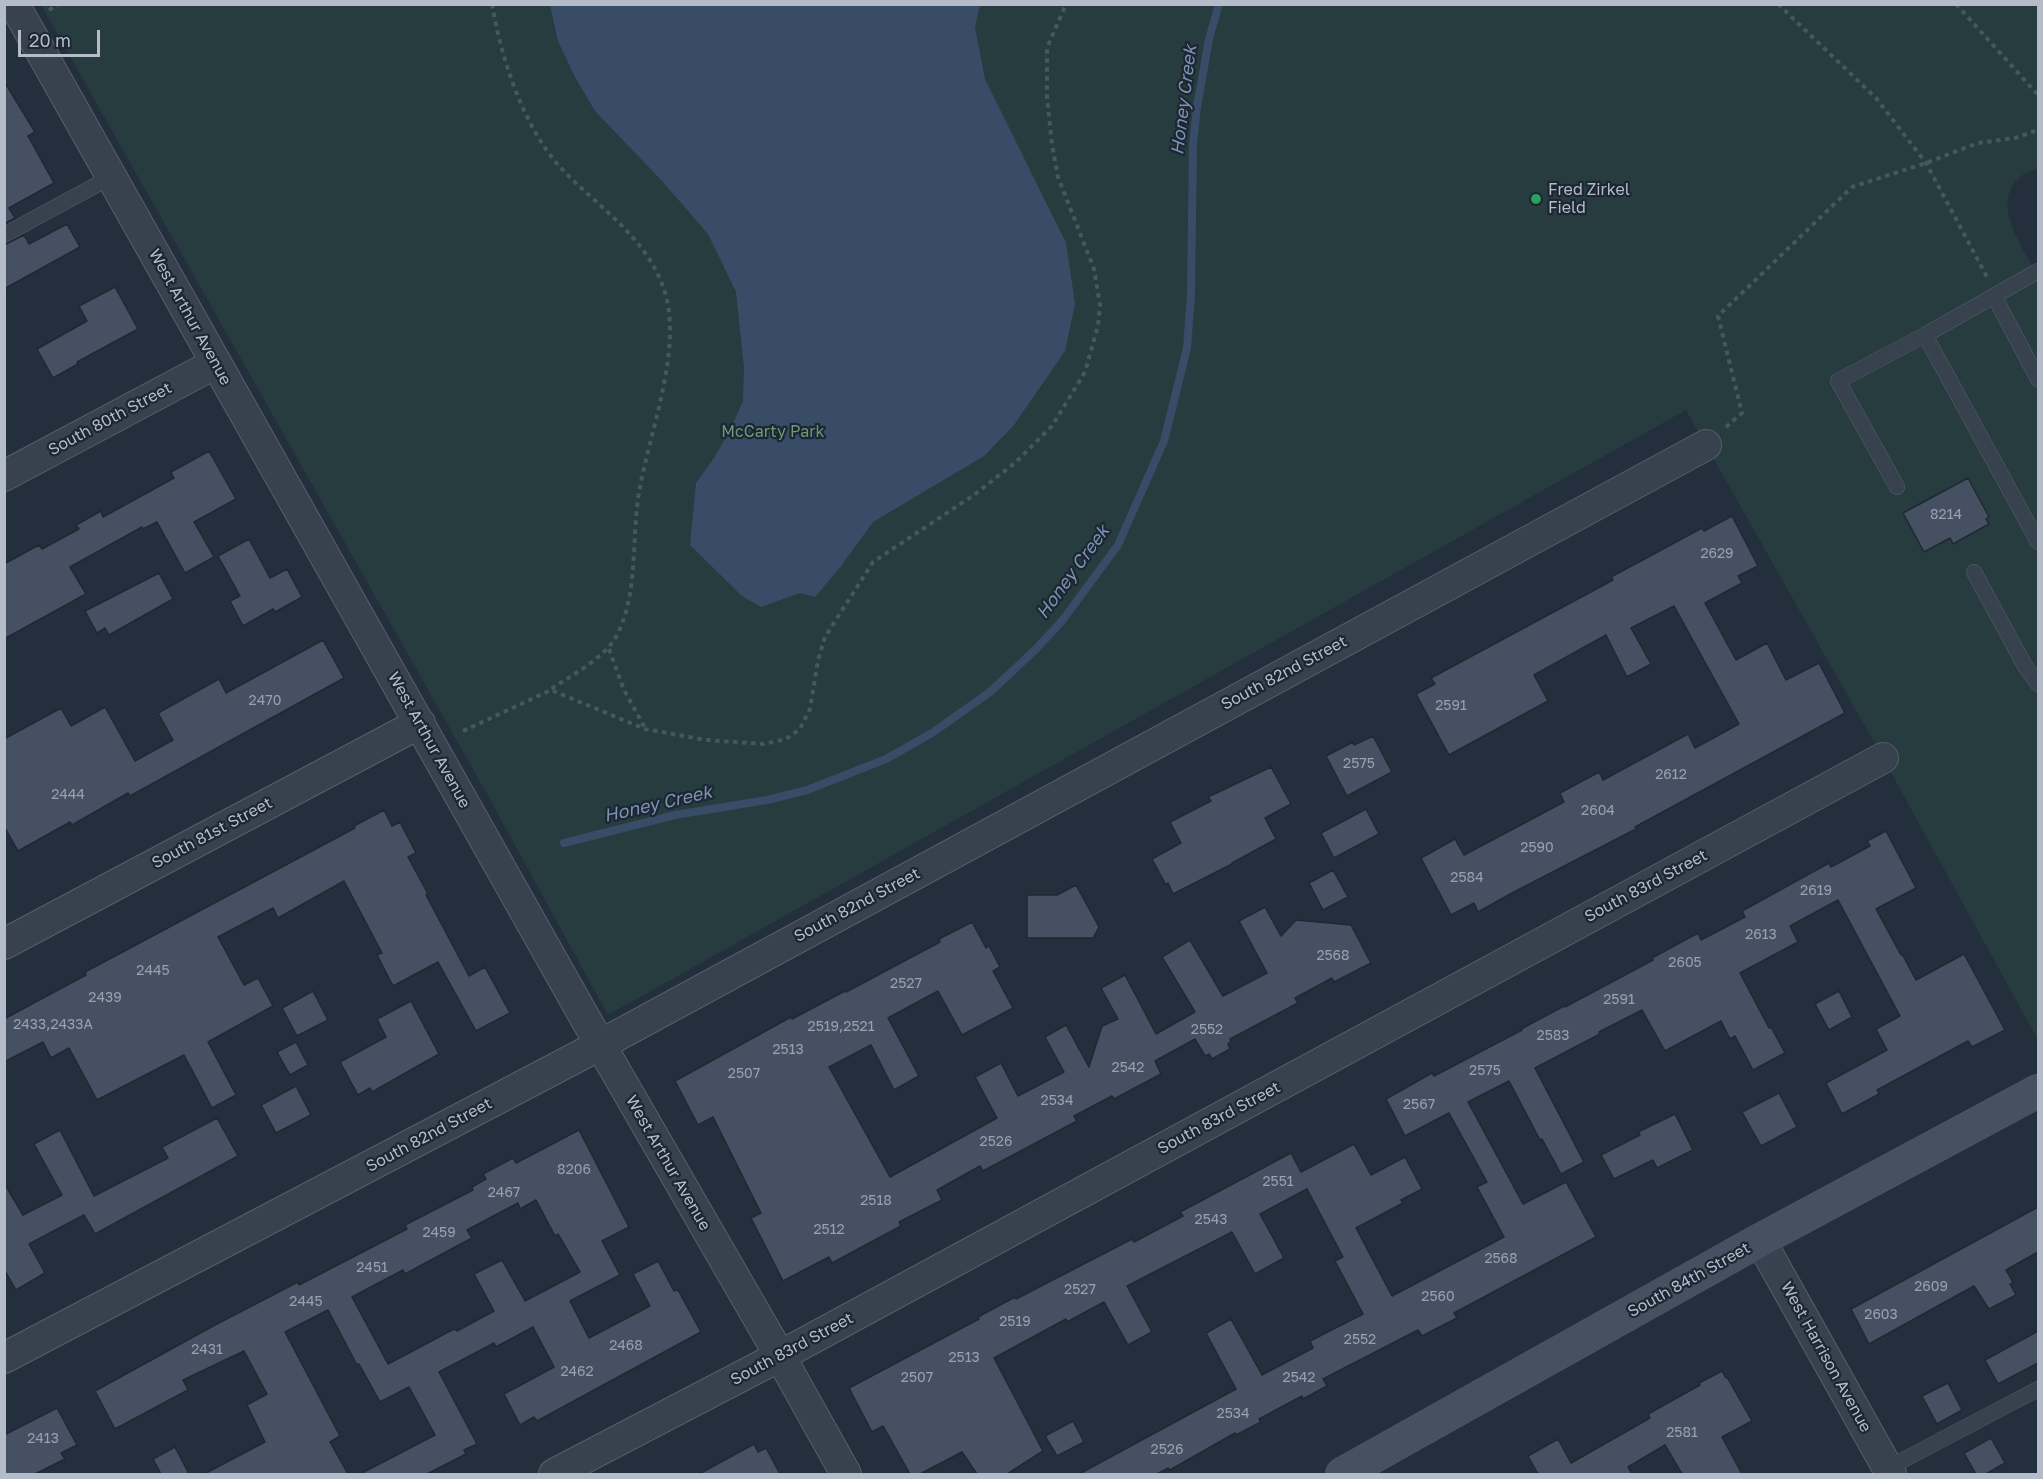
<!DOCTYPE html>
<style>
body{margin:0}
#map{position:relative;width:2043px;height:1479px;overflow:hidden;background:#242f3e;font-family:"Golos Text",sans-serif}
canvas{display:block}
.frame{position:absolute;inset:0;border:6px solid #b4bcc9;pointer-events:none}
.scale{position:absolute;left:18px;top:30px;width:82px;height:27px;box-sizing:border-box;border:3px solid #b4bcc9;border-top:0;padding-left:8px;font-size:18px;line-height:21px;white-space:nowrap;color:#b4bcc9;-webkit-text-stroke:4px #1d2633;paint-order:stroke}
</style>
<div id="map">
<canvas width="2043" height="1479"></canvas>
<div class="frame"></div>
<div class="scale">20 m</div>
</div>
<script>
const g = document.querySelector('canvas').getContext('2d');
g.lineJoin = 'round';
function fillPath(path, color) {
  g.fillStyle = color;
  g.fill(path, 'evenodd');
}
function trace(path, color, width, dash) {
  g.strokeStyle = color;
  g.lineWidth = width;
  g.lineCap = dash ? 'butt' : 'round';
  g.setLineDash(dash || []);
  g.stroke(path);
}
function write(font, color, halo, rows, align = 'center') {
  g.font = font + ' "Golos Text",sans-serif';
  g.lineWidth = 4.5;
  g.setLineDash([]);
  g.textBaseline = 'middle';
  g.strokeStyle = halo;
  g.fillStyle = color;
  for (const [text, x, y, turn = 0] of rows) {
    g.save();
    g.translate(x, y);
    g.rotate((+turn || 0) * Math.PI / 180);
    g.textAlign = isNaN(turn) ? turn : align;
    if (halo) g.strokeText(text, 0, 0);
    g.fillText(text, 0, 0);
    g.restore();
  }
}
fillPath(new Path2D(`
 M41,5h1997v163c-7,2 -14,5 -20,11 -27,27 6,70 20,97v764l-155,-282 -197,-348 -1078,605 -121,-221z`), '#263c3f');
fillPath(new Path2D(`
 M550,5h430l-5,22 10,52 81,164 9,61 -10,47 -51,74 -30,31 -111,66 -32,44 -26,31 -15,-4 -39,14 -19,-11 -52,-51 6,-62 18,-25 16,-28 13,-29 1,-34 -8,-75 -28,-58 -45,-52 -68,-71 -20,-34 -17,-36z`), '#394c67');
trace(new Path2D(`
 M564,843l111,-28 92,-15 40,-10 79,-31 46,-26 58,-41 45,-42 27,-29 56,-76 46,-104 23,-93 4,-55 2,-149 4,-37 12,-68 10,-35`), '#394c67', 8);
const building = new Path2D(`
 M4,81l31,51 -7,4 26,47 -45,25 6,10 -11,6z
 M67,224l13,23 -76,42v-44l20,-10 5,9z
 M115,287l23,42 -61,33 1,2 -25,14 -16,-29 50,-28 -8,-15z
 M209,451l27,48 -42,23 20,35 -29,16 -28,-51 -14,7 -1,-2 -72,40 16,27 -82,45v-75l35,-19 3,4 37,-20 -3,-4 25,-14 2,6 71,-39 -3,-6z
 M1968,478l21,39 -3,2 3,5 -36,20 -3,-6 -26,14 -21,-39z
 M1732,516l26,50 -20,10 4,7 -37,20 31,57 31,-17 19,37 33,-17 26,50 -210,114 1,2 -124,64 -34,19 -4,-9 -23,12 -30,-57 34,-19 9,16 100,-53 -4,-9 39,-21 4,8 85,-46 7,14 44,-24 -65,-118 -43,22 20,36 -24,13 -21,-42 -72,40 14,26 -99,54 -33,-61 19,-10 -4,-6 182,-98 -2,-3 91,-49 2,3z
 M249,539l21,39 17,-9 15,28 -27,15 -2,-3 -30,17 -13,-25 10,-5 -22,-40z
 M159,573l14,26 -64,36 -4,-7 -8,5 -12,-22z
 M323,640l21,38 -214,118 -2,-3 -56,32 -2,-3 -52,29 -14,-25v-87l57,-31 10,18 34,-19 30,54 38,-21 -15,-27 61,-34 7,14z
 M1373,736l19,36 -45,24 -21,-40 27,-14 1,3z
 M1271,767l20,37 -26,14 11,21 -44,24v1l-59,30 -5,-11 -2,2 -14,-26 29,-16 -11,-21 41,-21 -3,-4z
 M1366,809l13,25 -45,24 -13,-25z
 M384,810l8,16 8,-4 16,31 -8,4 20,37 -2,1 43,81 16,-9 25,46 -34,18 -38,-69 -45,24 -16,-31 5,-2 -38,-72 -66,37 -5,-10 -55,29 26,48 14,-7 15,28 -65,36 28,53 -24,13 -28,-53 -87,45 -28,-52 -18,10 -8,-16 -39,20v-43l82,-44 -1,-3 270,-144 -1,-2z
 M1886,831l30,57 -40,21 25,46 1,-1 14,26 48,-26 41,76 -33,17 -4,-6 -91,49 2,4 -37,20 -16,-31 61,-33 -11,-21 24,-13 -62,-116 -48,26 8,16 -58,31 29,55 2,-1 14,26 -32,17 -18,-34 -5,3 -9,-18 -56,30 -23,-41 -43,22 1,2 -65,34 49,94 -23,12 -19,-35 -2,1 -31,-59 -41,21 55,102 43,-22 30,55 -142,76 3,5 -35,18 -4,-6 -95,49 4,7 -24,13 -1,-3 -43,23 2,3 -25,13 -1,-2 -65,37 -2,-2 -11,6h-78l157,-85 -30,-56 25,-14 31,56 51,-27 -3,-7 53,-27 -28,-53 8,-4 -36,-68 -47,25 24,44 -29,16 -23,-42 -105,54 25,46 -24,13 -24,-43 -37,20 -1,-3 -72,39 49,93 -36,23h-30l-15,-22 -42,22h-10l-27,-48 -11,6 -23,-44 130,-69 -1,-2 37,-20 1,2 116,-60 2,3 49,-26 -3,-4 111,-59 10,19 53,-28 17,31 34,-18 17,32 -21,11 2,3 -47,25 36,68 112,-59 -27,-50 10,-5 -38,-69 -44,23 -19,-37 46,-26 2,3 88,-46 -1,-1 43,-23 1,1 88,-47 -1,-2 46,-25 3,7 44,-23 -3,-6 87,-48 2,4 39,-21 -3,-5z
 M1333,870l15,27 -25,13 -14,-27z
 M1076,885l23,42 -6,11h-66v-43h30z
 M1265,907l16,29 15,-16 55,5 20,38 -37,19 -2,-4 -37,20 3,5 -68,36 1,2 -3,3 2,5 -18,10 -3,-5 -4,2 -10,-17 -40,22 6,13 -47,25 -2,-3 -38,20 3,5 -94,50 -3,-5 -43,24 5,10 -43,22 2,4 -69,37 -3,-6 -46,24 -32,-63 10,-5 -48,-96 -15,8 -23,-44 116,-64 1,2 53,-28 1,1 94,-50 -1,-3 33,-17 14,26 3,-2 11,21 -7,4 20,37 -51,27 -24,-44 -50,27 31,58 -25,14 -23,-45 -42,22 61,110 107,-59 -22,-41 26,-14 17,33 46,-24 -19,-35 21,-12 23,42 13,-41 16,-7 -17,-31 24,-13 31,59 39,-22 -33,-55 28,-17 33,56 44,-23 -28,-52z
 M313,991l15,29 -31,16 -15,-28z
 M1839,991l13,26 -23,13 -14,-26z
 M411,1001l28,53 -67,38 -2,-4 -12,7 -18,-33 46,-25 -9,-18z
 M296,1042l12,23 -18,10 -13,-23z
 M296,1086l15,29 -35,18 -15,-28z
 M1779,1093l18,34 -36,19 -19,-34z
 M1675,1114l18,36 -36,18 -4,-8 -39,19 -13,-24 39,-20 -2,-3z
 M217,1118l21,38 -143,78 -11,-19 -55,29 16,29 -29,17 -12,-21v-86l19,32 39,-20 -28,-51 26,-14 34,66 74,-38 -6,-11z
 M579,1130l50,97 -27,14 18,34 -50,26 19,37 61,-32 -17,-32 25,-13 16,30 4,-1 23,42 -164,89 -3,-4 -14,8 -16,-31 50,-27 -21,-40 -37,20 -2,-4 -55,29 38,72 -13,6 2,4 -39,20h-67l75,-39 -26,-48 -29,15 -21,-38 -2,1 -29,-55 -43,22 55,104 -10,6 18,32h-144l61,-32 -18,-37 20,-11 -23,-43 -61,29 5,10 -73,39 -20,-38 120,-66 83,-43 1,3 108,-56 -2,-4 68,-35 -1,-3 14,-8 -3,-5 30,-16 3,5zM536,1200l19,36 3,-2 22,38 -55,29 -23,-41 -28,14 20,37 -37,20 -3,-2 -66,35 -36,-67 51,-27 2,4 67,-36 -5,-8 51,-27 2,6z
 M2038,1207v45l-32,18 7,12 -3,2 6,11 -27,14 -15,-23 -105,58 -18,-35z
 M2038,1331v32l-40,21 -13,-24z
 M1722,1371l4,7 1,-1 25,44 -30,16 20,37h-60l-17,-29 -37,22 4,7h-94l-10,-18 30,-17 13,24 79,-45 -2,-4 52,-29 -1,-2z
 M1948,1383l14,27 -25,14 -15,-28z
 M57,1408l20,37 -16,8 4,6 -30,15h-31v-39z
 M1073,1421l11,21 -27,14 -12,-20z
 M1991,1438l14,25 -19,11h-10l-12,-21z
 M754,1444l4,8 8,-4 14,26h-81z
 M175,1447l14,27h-28l-8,-15z`);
fillPath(building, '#455162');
trace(building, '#1f2835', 1.5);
const lane = new Path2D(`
 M4,235l107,-58
 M2038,271l-113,64 113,207
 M1994,296l44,83
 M1897,487l-59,-106 87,-46
 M1974,572l51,94 13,18
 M1888,1468l150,-79`);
const street = new Path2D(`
 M14,4l571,1014 195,338 66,118
 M4,476l212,-113
 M4,944l416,-221
 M1760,1240l131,234
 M4,1358l596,-313 1106,-600
 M554,1474l226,-118 1103,-598`);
const secondary = new Path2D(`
 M1342,1474l418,-234 278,-149`);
trace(lane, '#565f6c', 16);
trace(street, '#565f6c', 32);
trace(secondary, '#565f6c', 34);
trace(new Path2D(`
 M492,4c9,54 31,121 67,162 35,38 84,68 103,118 24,59 -13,148 -23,209 -8,47 0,98 -22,142 -12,23 -45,40 -66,54
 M1778,4l98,94 50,65 61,114
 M1956,4l82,91
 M49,10l10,-6
 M1726,427l16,-14 -24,-97 134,-129 74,-24 52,-20 37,-5 23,-8
 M609,649l15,41 21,38
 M463,731l88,-41 94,39 61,11 58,4 22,-5 14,-10 10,-20 8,-49 7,-23 48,-75 101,-67 42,-33 36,-36 33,-54 13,-46 2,-21 -6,-36 -36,-92 -6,-32 -5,-48v-49l19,-44`), '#44595c', 4, [4.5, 4.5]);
trace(lane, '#38414e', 15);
trace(street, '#38414e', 30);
trace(secondary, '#465061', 33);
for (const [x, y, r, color] of [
 [1536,199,6,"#2e9e5b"]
]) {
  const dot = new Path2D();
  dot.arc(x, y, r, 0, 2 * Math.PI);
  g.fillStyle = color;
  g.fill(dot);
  trace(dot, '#1d2633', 2);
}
write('14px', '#98a1af', null, [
 ["8214",1946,515],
 ["2629",1717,554],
 ["2470",265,701],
 ["2591",1451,706],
 ["2575",1359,764],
 ["2612",1671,775],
 ["2444",68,795],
 ["2604",1598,811],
 ["2590",1537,848],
 ["2584",1467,878],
 ["2619",1816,891],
 ["2613",1761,935],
 ["2568",1333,956],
 ["2605",1685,963],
 ["2445",153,971],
 ["2527",906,984],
 ["2439",105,998],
 ["2591",1619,1000],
 ["2433,2433A",53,1025],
 ["2519,2521",841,1027],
 ["2552",1207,1030],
 ["2583",1553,1036],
 ["2513",788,1050],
 ["2542",1128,1068],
 ["2575",1485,1071],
 ["2507",744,1074],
 ["2534",1057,1101],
 ["2567",1419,1105],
 ["2526",996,1142],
 ["8206",574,1170],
 ["2551",1278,1182],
 ["2467",504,1193],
 ["2518",876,1201],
 ["2543",1211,1220],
 ["2512",829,1230],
 ["2459",439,1233],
 ["2568",1501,1259],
 ["2451",372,1268],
 ["2609",1931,1287],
 ["2527",1080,1290],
 ["2560",1438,1297],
 ["2445",306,1302],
 ["2603",1881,1315],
 ["2519",1015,1322],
 ["2552",1360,1340],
 ["2468",626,1346],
 ["2431",207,1350],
 ["2513",964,1358],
 ["2462",577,1372],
 ["2507",917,1378],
 ["2542",1299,1378],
 ["2534",1233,1414],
 ["2581",1682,1433],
 ["2413",43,1439],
 ["2526",1167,1450]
]);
write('16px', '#b4bcc9', '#1d2633', [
 ["Fred Zirkel",1548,190],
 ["Field",1548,208]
], 'left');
write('16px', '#b4bcc9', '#1d2633', [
 ["West Arthur Avenue",190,317,61],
 ["South 80th Street",110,419,-28],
 ["South 82nd Street",1284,673,-28],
 ["West Arthur Avenue",429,740,61],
 ["South 81st Street",212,833,-28],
 ["South 83rd Street",1646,886,-28],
 ["South 82nd Street",857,905,-28],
 ["South 83rd Street",1219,1118,-28],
 ["South 82nd Street",429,1135,-28],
 ["West Arthur Avenue",668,1163,60],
 ["South 84th Street",1689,1280,-29],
 ["South 83rd Street",792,1349,-28],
 ["West Harrison Avenue",1826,1357,61]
]);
write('16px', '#6b9a76', '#1d2633', [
 ["McCarty Park",773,432]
]);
write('italic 18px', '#7c92b1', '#1d2633', [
 ["Honey Creek",1184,100,-83],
 ["Honey Creek",1073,572,-54],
 ["Honey Creek",658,804,-13]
]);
</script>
